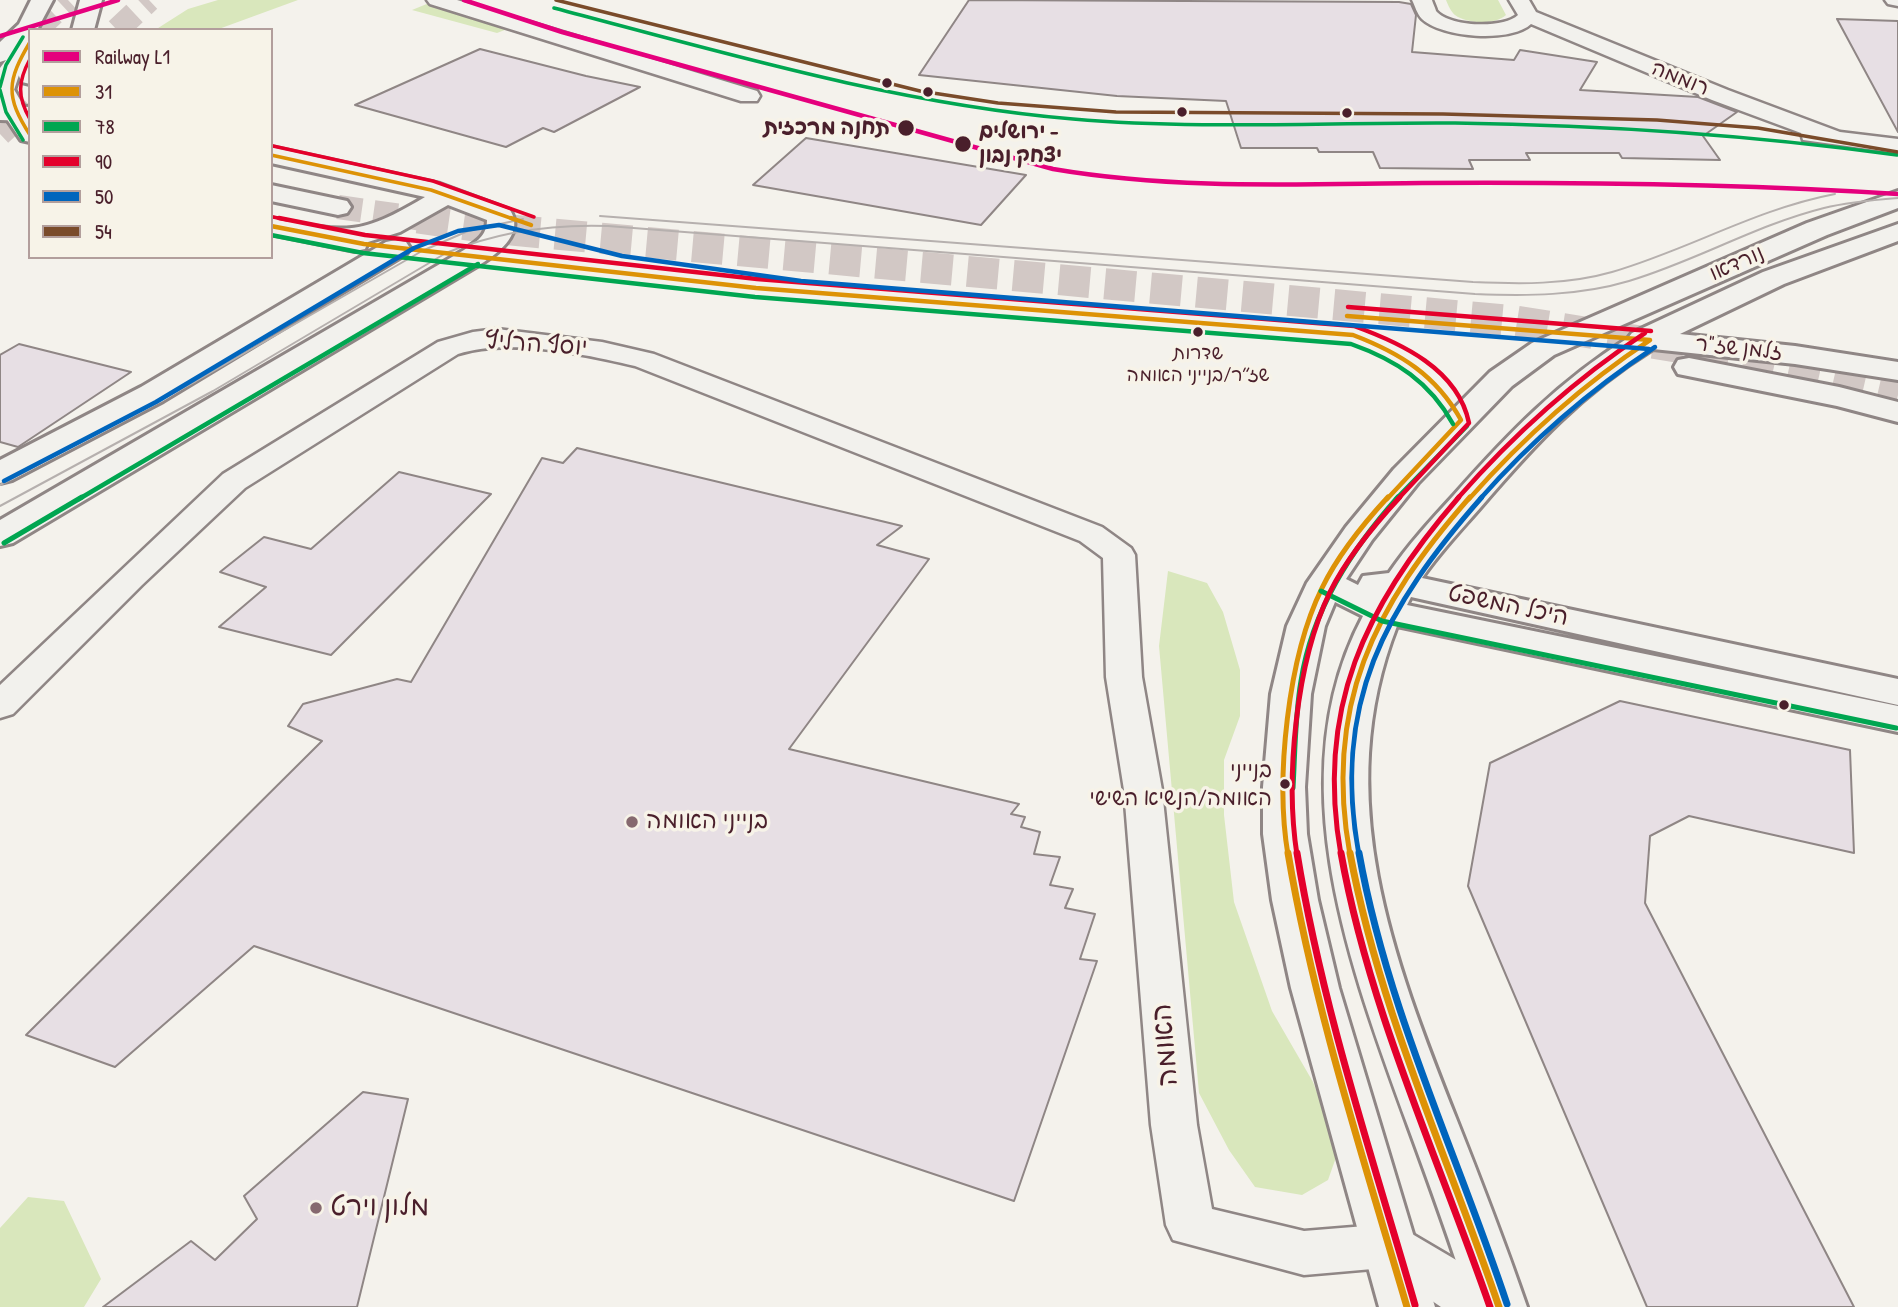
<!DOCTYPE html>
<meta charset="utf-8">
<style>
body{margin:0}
#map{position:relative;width:1898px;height:1307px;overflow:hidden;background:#f4f2ec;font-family:"Patrick Hand",sans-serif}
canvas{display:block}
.legend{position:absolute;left:28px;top:28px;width:245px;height:231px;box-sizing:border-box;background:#f7f3e8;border:2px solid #b29e9c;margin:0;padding:9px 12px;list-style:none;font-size:21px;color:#4a1f2b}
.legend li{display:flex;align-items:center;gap:14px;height:35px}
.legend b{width:35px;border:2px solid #b29e9c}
</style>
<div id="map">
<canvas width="1898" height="1307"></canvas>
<ul class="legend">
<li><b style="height:9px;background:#e5007d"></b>Railway L1</li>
<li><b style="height:9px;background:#dd9206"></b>31</li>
<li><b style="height:9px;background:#00a651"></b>78</li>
<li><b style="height:9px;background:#e4002b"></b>90</li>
<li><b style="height:9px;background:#0065bd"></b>50</li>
<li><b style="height:9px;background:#7a4b2a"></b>54</li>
</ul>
</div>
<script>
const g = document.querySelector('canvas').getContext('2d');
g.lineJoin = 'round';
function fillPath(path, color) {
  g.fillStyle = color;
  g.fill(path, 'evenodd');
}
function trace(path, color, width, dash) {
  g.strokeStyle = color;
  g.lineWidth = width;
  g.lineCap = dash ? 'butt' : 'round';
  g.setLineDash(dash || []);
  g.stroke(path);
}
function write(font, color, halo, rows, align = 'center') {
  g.font = font + ' "Patrick Hand","Playpen Sans Hebrew",sans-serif';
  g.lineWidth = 7;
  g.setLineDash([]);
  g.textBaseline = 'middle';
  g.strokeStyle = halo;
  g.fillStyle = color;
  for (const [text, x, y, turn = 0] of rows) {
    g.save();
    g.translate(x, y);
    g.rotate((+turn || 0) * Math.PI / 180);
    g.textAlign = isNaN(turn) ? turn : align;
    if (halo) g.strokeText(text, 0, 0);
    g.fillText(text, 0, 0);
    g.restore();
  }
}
fillPath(new Path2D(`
 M218,0h80l-82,30h-61l33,-21z
 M1446,0h52l8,15c-11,10 -39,9 -51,0 -4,-3 -7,-10 -9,-15z
 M434,1l81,25 -18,7 -85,-23z
 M1168,571l39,12 16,29 17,58v46l-16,44v55l10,87 38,109 41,71 26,67 -11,31 -26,15 -47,-8 -26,-37 -30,-57 -40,-447z
 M28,1197l36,4 37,78 -17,28h-84v-79z`), '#d9e7bc');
const building = new Path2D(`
 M969,0l430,2 12,2 5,11 -4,37 102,8 6,-10 77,12 -17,28 118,7 39,15 -34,24 17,24 -98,-2 -3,-5h-93l4,7h-61l4,9 -93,-1 -7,-16h-54l-2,-4h-76l-15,-47 -109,-5 -198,-21z
 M1837,19l61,2v111z
 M480,49l106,27 54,11 -86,45 -11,-4 -37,19 -151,-42z
 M806,138l220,37 -45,50 -228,-40z
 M19,344l112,28 -113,75 -18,-5v-87z
 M577,448l325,78 -25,19 52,14 -140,190 230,55 -8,10 14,3 -4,10 19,5 -6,22 26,3 -10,28 23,4 -8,19 30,6 -15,45 17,2 -83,240 -760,-255 -139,121 -89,-32 296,-294 -34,-15 15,-22 94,-25 14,3 131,-224 21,5z
 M399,472l92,22 -160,161 -112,-28 47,-40 -46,-15 44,-35 47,12z
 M1620,701l230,49 4,103 -165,-37 -39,20 -5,67 209,404h-207l-179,-421 22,-123z
 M363,1092l45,7 -51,208h-254l88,-66 24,19 42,-41 -13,-23z`);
fillPath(building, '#e7dfe4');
trace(building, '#8f8685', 2);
trace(new Path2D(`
 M338,207l92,13`), '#d2c8c5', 24, [24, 12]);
trace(new Path2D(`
 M418,218l70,10 1028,93 197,32 185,42`), '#d2c8c5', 31, [31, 15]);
trace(new Path2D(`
 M36,30l32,-30
 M117,30l32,-30
 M0,134l30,-28`), '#d2c8c5', 24, [24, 12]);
const street = new Path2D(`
 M427,0h30l300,91 3,5 -3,5h-16l-311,-97z
 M1412,0h20c0,1 4,10 4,11 13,16 68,18 82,4l-9,-15h20l7,12 192,78 112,42 58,7v14l-95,-13 -2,-7 -89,-33 -181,-76c-20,19 -89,14 -109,-5 -5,-5 -7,-13 -10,-19z
 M1885,0h13v6l-10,-2z
 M497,329l105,13 52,12 448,173 29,21 4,7 7,122 20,113 35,335 15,84 92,22 86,-7 17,7 56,33 35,27 7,16h-64l-57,-39 -80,7 -131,-35 -7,-15 -15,-100 -27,-335 -18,-113 -3,-119 -23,-17 -445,-175c-51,-12 -127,-28 -177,-12l-213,134 -103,97 -129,129 -13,4v-33l223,-211 215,-132 35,-10z`);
const secondary = new Path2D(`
 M30,35v49l-8,-2c-8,-12 -8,-33 0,-45z
 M4,84l8,2 18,31v25l-9,-2 -21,-31v-24z
 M271,147l169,37 70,26c14,22 -9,41 -26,52l-471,281 -13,3v-26l464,-270c12,-8 23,-14 23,-30l-39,-15 -48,27 -32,10 -3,7 -10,2 -84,-17v-16c74,15 87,19 154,-21l-154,-34z
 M271,185l76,16 4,6 -4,6 -9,2 -67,-14z
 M1898,191v17l-71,27 -273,120 -42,31 -94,97 -46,57 -26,39 12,6 5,-9 26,-3c19,-28 42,-53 65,-78 53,-60 105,-114 174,-157l4,-5 131,-61 135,-48v17l-114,43 -104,50 115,12 103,16v18l-103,-16 -142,-15c-72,45 -118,95 -173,159 -20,23 -41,45 -58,70l476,101v26l-487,-108 -4,8 491,101v26l-501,-106c-67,171 -4,332 59,492 25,63 49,125 71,189h-56c-19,-61 -41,-121 -63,-181 -57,-158 -131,-348 -45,-510l-28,-14 -10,24 -14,68 -6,93 2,47 11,66 21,88 96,319h-56l-88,-319 -19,-88 -9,-66v-47l8,-93 16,-68 20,-43 39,-56 48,-58 96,-97 42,-29 275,-120z
 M396,240l10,2 4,6 -4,6 -243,147 -151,79 -12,3v-23l141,-73 245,-145z
 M1689,358l150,29 59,15v20l-61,-16 -159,-32 -4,-7 4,-7z`);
const primary = new Path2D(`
 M31,0h22l-16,30h-7v29l-10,13 -8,24 -12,1v-29l6,-8 -6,2v-20l19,-18z
 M80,0h22l-8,30h-22z
 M0,106l30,1v14l-30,-1z`);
trace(street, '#8f8685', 5);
trace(secondary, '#8f8685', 6);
trace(primary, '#8f8685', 6);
fillPath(street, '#f2f1ed');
fillPath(secondary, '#f2f1ed');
fillPath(primary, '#f2f1ed');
trace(new Path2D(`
 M600,216l873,66c46,2 94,3 139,-10 76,-22 144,-63 223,-78
 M0,485l196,-104 226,-130 46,-20 55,-12
 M0,506l213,-115 233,-138c53,-22 105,-29 162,-27l867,68c52,2 104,2 154,-13 67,-20 127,-56 195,-73 24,-6 49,-8 74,-10`), '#b6b0ae', 2);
trace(new Path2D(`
 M30,42c-23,39 -25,54 0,93
 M271,155l160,35 85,30`), '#dd9206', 3.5);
trace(new Path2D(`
 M511,218l20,7
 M271,226l93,18 392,44 597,47c47,18 83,40 108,85l-74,79
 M1347,316l303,24
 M1469,499c54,-61 113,-114 181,-159`), '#dd9206', 4.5);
trace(new Path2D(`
 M1288,855c-13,-77 0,-198 34,-267 16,-33 42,-65 66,-91
 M1350,855c-27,-149 24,-249 120,-358`), '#dd9206', 5);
trace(new Path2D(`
 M1288,853c26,154 75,304 119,454
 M1350,853c29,157 98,304 149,454`), '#dd9206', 7);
trace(new Path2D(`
 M554,8c171,45 343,96 519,111 127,11 255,3 382,4 148,2 295,12 442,32
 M0,87l6,-22 17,-28
 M0,90l6,22 17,28`), '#00a651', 3.5);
trace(new Path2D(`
 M271,235l92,18 392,44 596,47c45,16 79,38 102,80
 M79,499l399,-235
 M1396,499l71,-73`), '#00a651', 4.5);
trace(new Path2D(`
 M4,543l78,-46
 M1321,591l61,30 514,107
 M1293,788c2,-36 2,-72 8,-107 11,-71 50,-131 97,-184`), '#00a651', 5);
trace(new Path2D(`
 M30,59c-12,22 -13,38 0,60
 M273,146l160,35 101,36
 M273,217l15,3`), '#e4002b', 3.5);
trace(new Path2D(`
 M279,218l86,17 392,44 597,47c47,17 104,43 115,97l-71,76
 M1348,307l303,24
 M1457,499c56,-64 117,-119 188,-166`), '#e4002b', 4.5);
trace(new Path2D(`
 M1297,855c-12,-77 -1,-193 33,-263 17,-34 44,-67 70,-95
 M1341,855c-26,-146 24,-250 118,-358`), '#e4002b', 5);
trace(new Path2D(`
 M1297,853c25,154 75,303 118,452
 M1341,853c28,157 97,304 149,454`), '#e4002b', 7);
trace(new Path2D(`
 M4,481l152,-79 258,-154 44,-17 41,-6 123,31 179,25 848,68
 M1480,499c52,-59 110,-109 175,-152`), '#0065bd', 4.5);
trace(new Path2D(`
 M1359,855c-28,-151 26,-248 123,-358`), '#0065bd', 5);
trace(new Path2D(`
 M1359,853c28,156 98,301 148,451`), '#0065bd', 7);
trace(new Path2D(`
 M556,0l364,91 78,12 118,9 327,2 214,6 101,8 140,24`), '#7a4b2a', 3.5);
trace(new Path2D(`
 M464,0l98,32 491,137c123,21 245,15 369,14 159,-1 317,1 476,11
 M0,36l118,-36`), '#e5007d', 4.5);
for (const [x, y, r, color] of [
 [887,83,6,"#4a1f2b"],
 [928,92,6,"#4a1f2b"],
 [1182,112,6,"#4a1f2b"],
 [1347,113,6,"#4a1f2b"],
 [906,128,9,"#4a1f2b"],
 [963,144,9,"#4a1f2b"],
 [1198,332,6,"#4a1f2b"],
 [1784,705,6,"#4a1f2b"],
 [1285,784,6,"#4a1f2b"],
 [632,822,7,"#86696f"],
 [316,1208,7,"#86696f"]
]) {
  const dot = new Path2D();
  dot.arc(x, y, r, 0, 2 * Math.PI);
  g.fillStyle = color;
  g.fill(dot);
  trace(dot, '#f7f3e8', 2.5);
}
write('19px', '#4a1f2b', '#f7f3e8', [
 ["שדרות",1198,354],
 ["שז״ר/בנייני האומה",1198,376]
]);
write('21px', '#4a1f2b', '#f7f3e8', [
 ["רוממה",1680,79,22],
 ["נורדאו",1737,264,-24],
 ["זלמן שז\"ר",1739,349,6]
]);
write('bold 21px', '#4a1f2b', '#f7f3e8', [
 ["תחנה מרכזית",890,128],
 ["ירושלים -",979,132,"left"],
 ["יצחק נבון",979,156,"left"]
], 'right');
write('22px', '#4a1f2b', '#f7f3e8', [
 ["בנייני",1272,771],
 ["האומה/הנשיא השישי",1272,799]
], 'right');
write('24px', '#4a1f2b', '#f7f3e8', [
 ["יוסף הרליץ",536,345,4],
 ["היכל המשפט",1508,606,12]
]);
write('24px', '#4a1f2b', '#f7f3e8', [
 ["בנייני האומה",646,822]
], 'left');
write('28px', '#4a1f2b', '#f7f3e8', [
 ["האומה",1166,1045,-95]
]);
write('28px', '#4a1f2b', '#f7f3e8', [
 ["מלון וירט",330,1208]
], 'left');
</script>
